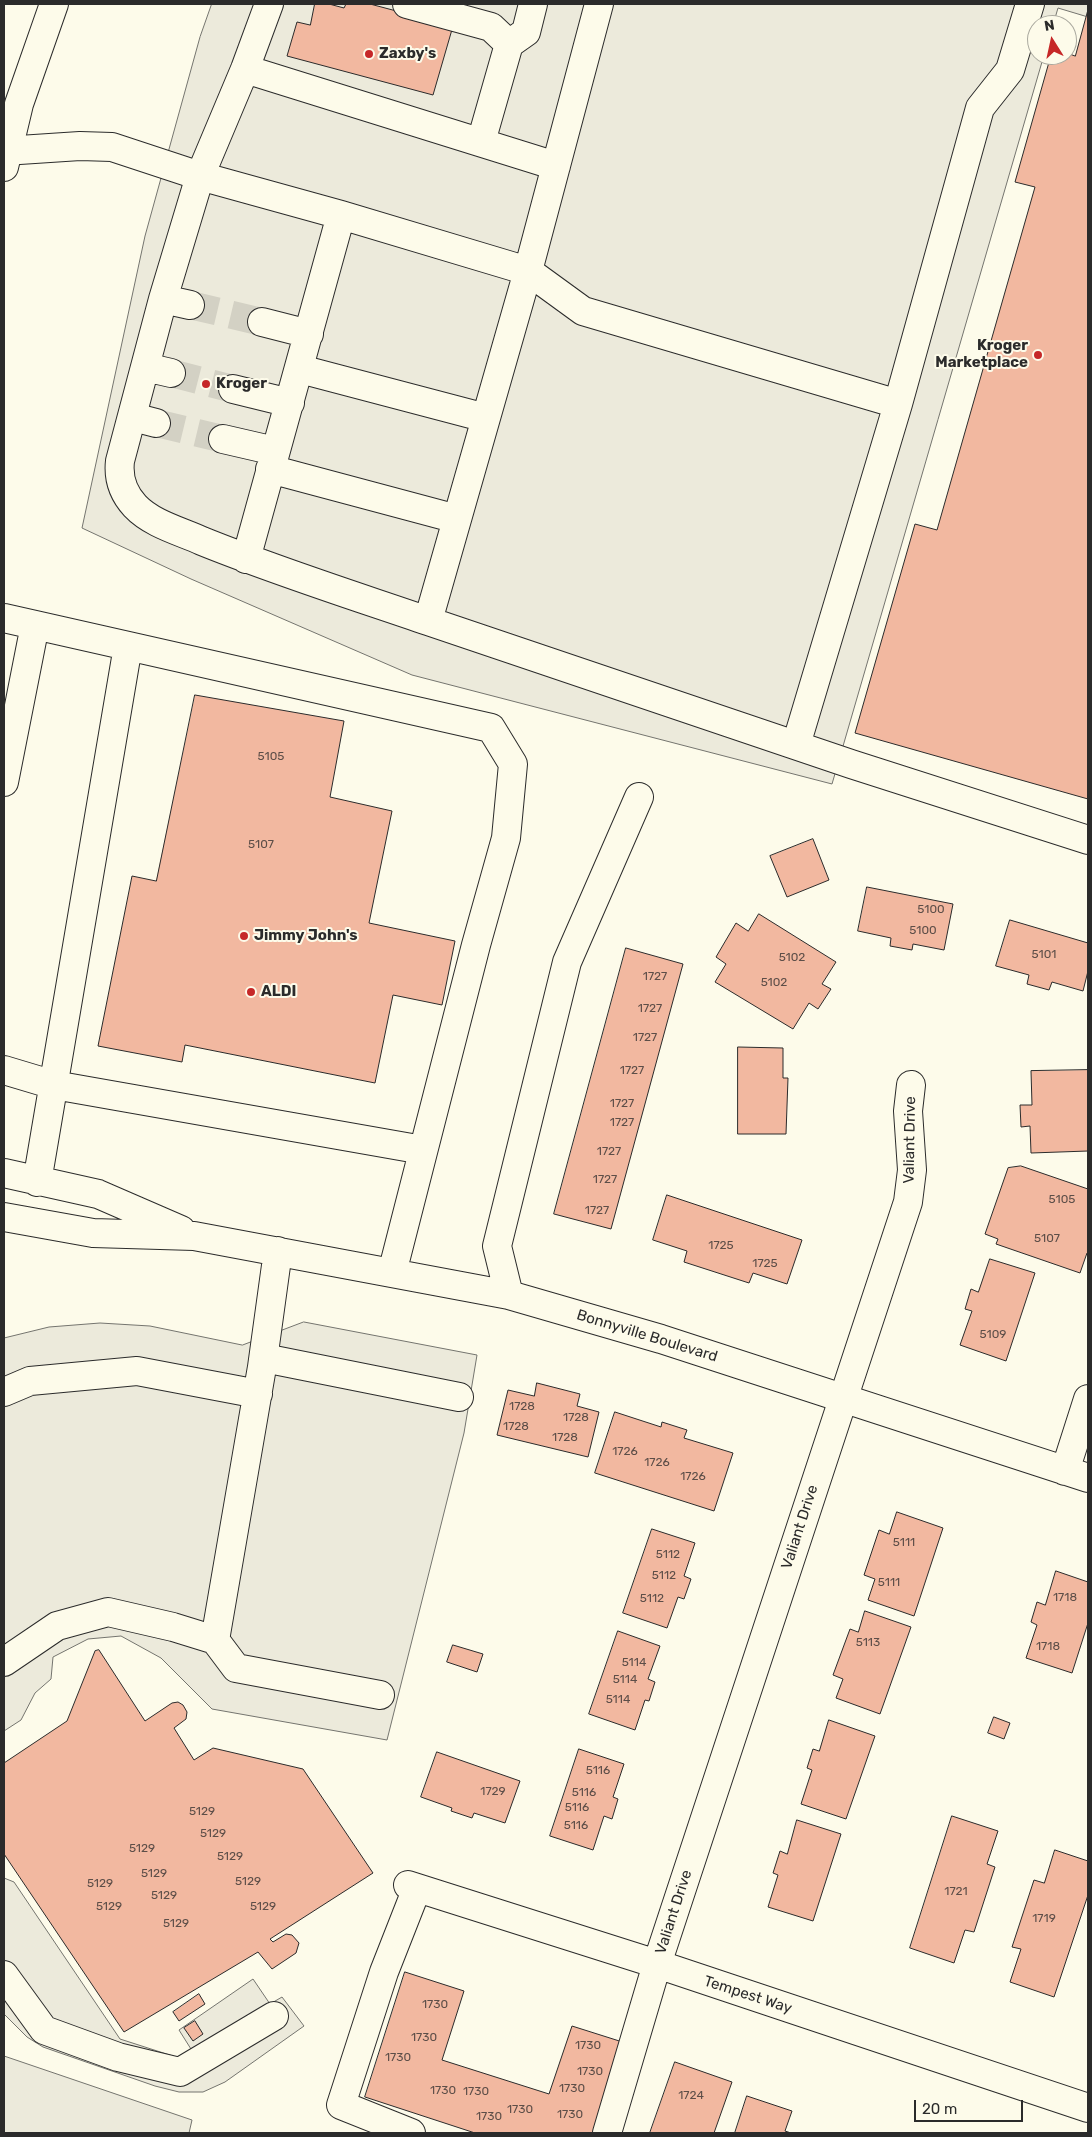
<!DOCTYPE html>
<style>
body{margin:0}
#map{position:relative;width:1092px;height:2137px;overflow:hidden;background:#fdfbea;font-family:Rubik,sans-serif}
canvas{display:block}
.frame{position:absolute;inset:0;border:5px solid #2b2b2b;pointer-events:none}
.north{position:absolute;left:1027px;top:15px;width:50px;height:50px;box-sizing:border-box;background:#fdfbea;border:1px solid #a9a89e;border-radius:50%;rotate:350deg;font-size:14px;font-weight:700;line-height:20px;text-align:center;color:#2b2b2b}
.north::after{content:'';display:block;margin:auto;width:18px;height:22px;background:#c62828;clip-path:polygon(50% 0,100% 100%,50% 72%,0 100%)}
.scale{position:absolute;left:914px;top:2100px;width:109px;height:22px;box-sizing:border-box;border:2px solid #2b2b2b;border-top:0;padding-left:6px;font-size:15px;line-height:18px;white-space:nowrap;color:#2b2b2b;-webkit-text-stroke:4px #fdfbea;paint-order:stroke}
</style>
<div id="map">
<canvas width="1092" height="2137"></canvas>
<div class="frame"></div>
<div class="north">N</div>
<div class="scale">20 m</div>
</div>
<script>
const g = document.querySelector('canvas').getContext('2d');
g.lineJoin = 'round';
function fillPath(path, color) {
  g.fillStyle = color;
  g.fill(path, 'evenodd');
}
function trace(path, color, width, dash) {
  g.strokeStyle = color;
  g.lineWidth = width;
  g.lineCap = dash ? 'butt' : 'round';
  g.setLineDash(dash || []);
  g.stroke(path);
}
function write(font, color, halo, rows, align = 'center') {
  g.font = font + ' Rubik,sans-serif';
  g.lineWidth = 4;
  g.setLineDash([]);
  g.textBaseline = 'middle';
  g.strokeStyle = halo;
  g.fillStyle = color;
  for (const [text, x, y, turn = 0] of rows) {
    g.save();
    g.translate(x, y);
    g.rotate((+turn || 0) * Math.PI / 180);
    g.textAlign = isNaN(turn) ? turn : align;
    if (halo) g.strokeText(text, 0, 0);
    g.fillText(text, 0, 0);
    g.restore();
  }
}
const parking = new Path2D(`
 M212,4h876v13l-30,-9 -5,17h-16v30h7l-212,729 -420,-109 -221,-96 -109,-51 63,-292 55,-199z
 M304,1322l173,33 -13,78 -77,307 -175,-31 -51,-51 -40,-22 -33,3 -35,18 -2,22 -16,14 -14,27 -17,11v-393l45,-11 51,-4 50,3 92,19z
 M4,1878l10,4 106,157 59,19 17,-1 -17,-27 74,-51 17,25 12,-7 22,29 -79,56 -22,10h-24l-24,-6 -112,-39 -16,-10 -23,-23z
 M4,2056l188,64 -3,13h-185z`);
fillPath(parking, '#eceadb');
trace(parking, '#74746e', 1);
const building = new Path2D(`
 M315,4h14l15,4 2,-4h24l83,22 -20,69 -146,-39 10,-34 13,3z
 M1088,10v789l-233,-66 60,-209 22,6 98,-343 -20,-5 36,-127h16v-2l8,3z
 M195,695l149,26 -14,76 62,14 -23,112 86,18 -13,64 -49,-10 -18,88 -190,-38 -3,17 -84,-16 34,-170 24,5z
 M813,839l16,41 -42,17 -17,-41z
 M867,887l86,17 -9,46 -31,-6 -1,6 -22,-4 1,-8 -33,-7z
 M759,914l77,48 -14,22 9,5 -13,20 -9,-6 -16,26 -78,-47 11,-18 -10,-7 20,-34 12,8z
 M1010,920l78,23v28l-5,20 -31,-9 -3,8 -22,-6 2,-9 -33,-9z
 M626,948l57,16 -72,265 -57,-15z
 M738,1047l45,1v30h5l-2,56h-48z
 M1088,1070v81l-57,2 -1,-27 -9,1 -1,-22h12l-1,-34z
 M1021,1166l67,23v64h-1l-7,20 -84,-29 2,-5 -13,-5 23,-66z
 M667,1195l135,45 -15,44 -34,-11 -4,10 -65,-21 3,-11 -34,-11z
 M990,1259l45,14 -29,88 -46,-16 12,-34 -7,-2 6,-20 7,3z
 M537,1383l43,11 -3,12 22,6 -11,45 -91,-22 11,-45 26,6z
 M615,1412l46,15 1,-5 25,8 -3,8 49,15 -19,58 -119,-38z
 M897,1512l46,16 -29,88 -46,-16 7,-21 -11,-4 15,-45 10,4z
 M652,1529l43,14 -11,33 7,3 -7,20 -6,-2 -11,31 -44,-15z
 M1056,1571l32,11v41l-16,50 -46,-15 11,-33 -6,-3 6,-20 8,3z
 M865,1611l46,16 -31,87 -44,-16 7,-19 -10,-4 17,-46 8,3z
 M618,1631l42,15 -12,33 7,3 -6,19 -4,-1 -10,30 -46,-16z
 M453,1645l30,9 -6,18 -30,-10z
 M99,1650l46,71 27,-18 6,-1 5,3 4,7 -1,7 -12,9 20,32 19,-12 90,21 70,104 -103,66 3,3 13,-8 6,1 7,8 -3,10 -24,16 -14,-17 -134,80 -120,-178v-91l63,-42 28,-70z
 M994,1717l16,6 -6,16 -16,-6z
 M829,1720l46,16 -29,83 -45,-15 11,-34 -5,-2 6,-19 6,2z
 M579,1749l45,15 -11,33 5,2 -6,20 -8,-3 -11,34 -43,-14z
 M437,1752l83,29 -15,42 -31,-10 -2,5 -21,-7 1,-3 -31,-11z
 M952,1816l46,15 -11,33 8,3 -21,65 -9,-2 -11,33 -44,-15z
 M797,1820l44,14 -28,87 -45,-14 10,-32 -5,-2 7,-22 7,3z
 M1055,1850l33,11v34l-34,102 -44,-15 11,-33 -9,-2 22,-67 10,3z
 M405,1972l59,19 -22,69 107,34 23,-68 60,19 -29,88h-128l-110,-36z
 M199,1994l6,10 -26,17 -6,-9z
 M195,2021l8,13 -10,7 -9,-13z
 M675,2062l57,20 -18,51h-64z
 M747,2096l45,15 -7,20 6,2h-56z`);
fillPath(building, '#f2b8a0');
trace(building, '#2b2b2b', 1);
trace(new Path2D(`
 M190,305l72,17
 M171,373l62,16
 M156,423l67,16`), '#d3d1c4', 28, [28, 14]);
const minor = new Path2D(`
 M269,4l-24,65 -45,107 -37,123 -43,162c-2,17 3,32 15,45 17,18 45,25 67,35 74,30 150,54 226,80
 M407,4l84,23 18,17
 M599,4l-71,267 -100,350 423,143 237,76
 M245,69l311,97
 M481,142l28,-98 17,-12 7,-28
 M4,151l76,-5 32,1 88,29 141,39 187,56 55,40 315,93
 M163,299l27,6
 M262,322l47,12
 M145,367l26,6
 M300,369l186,49
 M233,389l57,14
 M133,417l23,6
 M223,439l52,12
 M270,469l187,50
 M246,559l95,-344
 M4,618l487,110 22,36 -7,74 -30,107 -84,328
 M796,745l102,-341 82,-296 30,-38 20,-66
 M4,782l31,-157
 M4,1070l50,15 369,65
 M4,1173l94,21 83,36
 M37,1182l91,-536
 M4,1217l89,16 101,3 315,59 152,44 427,139
 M509,1295l-12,-49 70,-284 72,-165
 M264,1358l195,39
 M4,1392l26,-11 107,-10 121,23
 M1065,1471l23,-72
 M215,1640l21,28 144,27
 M4,1662l53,-36 51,-14 65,15 42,13 47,-273 16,-116
 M408,1885l249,79 431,144
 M4,1975l40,55 74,27 62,15 94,-56
 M411,2133l-70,-28 43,-133 33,-84
 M607,2133l50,-169 251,-762 4,-32 -4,-59 3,-26`);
const major = new Path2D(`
 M4,167l15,-63 35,-100`);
trace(minor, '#2b2b2b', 30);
trace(major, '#2b2b2b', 30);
trace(minor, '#fdfbea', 28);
trace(major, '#fdfbea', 28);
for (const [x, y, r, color] of [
 [369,54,5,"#c62828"],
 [1038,355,5,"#c62828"],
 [206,384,5,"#c62828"],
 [244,936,5,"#c62828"],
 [251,992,5,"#c62828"]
]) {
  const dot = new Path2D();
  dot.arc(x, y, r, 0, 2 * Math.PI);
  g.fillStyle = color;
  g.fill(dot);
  trace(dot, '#fdfbea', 2);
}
write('12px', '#5d4e48', null, [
 ["5105",271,757],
 ["5107",261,845],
 ["5100",931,910],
 ["5100",923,931],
 ["5101",1044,955],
 ["5102",792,958],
 ["1727",655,977],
 ["5102",774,983],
 ["1727",650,1009],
 ["1727",645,1038],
 ["1727",632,1071],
 ["1727",622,1104],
 ["1727",622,1123],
 ["1727",609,1152],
 ["1727",605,1180],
 ["5105",1062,1200],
 ["1727",597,1211],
 ["5107",1047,1239],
 ["1725",721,1246],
 ["1725",765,1264],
 ["5109",993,1335],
 ["1728",522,1407],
 ["1728",576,1418],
 ["1728",516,1427],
 ["1728",565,1438],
 ["1726",625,1452],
 ["1726",657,1463],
 ["1726",693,1477],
 ["5111",904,1543],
 ["5112",668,1555],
 ["5112",664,1576],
 ["5111",889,1583],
 ["1718",1065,1598],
 ["5112",652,1599],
 ["5113",868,1643],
 ["1718",1048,1647],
 ["5114",634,1663],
 ["5114",625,1680],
 ["5114",618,1700],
 ["5116",598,1771],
 ["1729",493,1792],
 ["5116",584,1793],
 ["5116",577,1808],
 ["5129",202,1812],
 ["5116",576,1826],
 ["5129",213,1834],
 ["5129",142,1849],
 ["5129",230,1857],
 ["5129",154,1874],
 ["5129",248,1882],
 ["5129",100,1884],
 ["1721",956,1892],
 ["5129",164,1896],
 ["5129",109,1907],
 ["5129",263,1907],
 ["1719",1044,1919],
 ["5129",176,1924],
 ["1730",435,2005],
 ["1730",424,2038],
 ["1730",588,2046],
 ["1730",398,2058],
 ["1730",590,2072],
 ["1730",572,2089],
 ["1730",443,2091],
 ["1730",476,2092],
 ["1724",691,2096],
 ["1730",520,2110],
 ["1730",570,2115],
 ["1730",489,2117]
]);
write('bold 15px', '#2b2b2b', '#fdfbea', [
 ["Zaxby's",379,54],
 ["Kroger",1028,346,"right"],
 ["Marketplace",1028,363,"right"],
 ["Kroger",216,384],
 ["Jimmy John's",254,936],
 ["ALDI",261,992]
], 'left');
write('15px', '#2b2b2b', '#fdfbea', [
 ["Valiant Drive",910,1140,-89],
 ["Bonnyville Boulevard",647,1336,17],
 ["Valiant Drive",800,1527,-72],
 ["Valiant Drive",674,1912,-72],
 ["Tempest Way",748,1995,18]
]);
</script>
